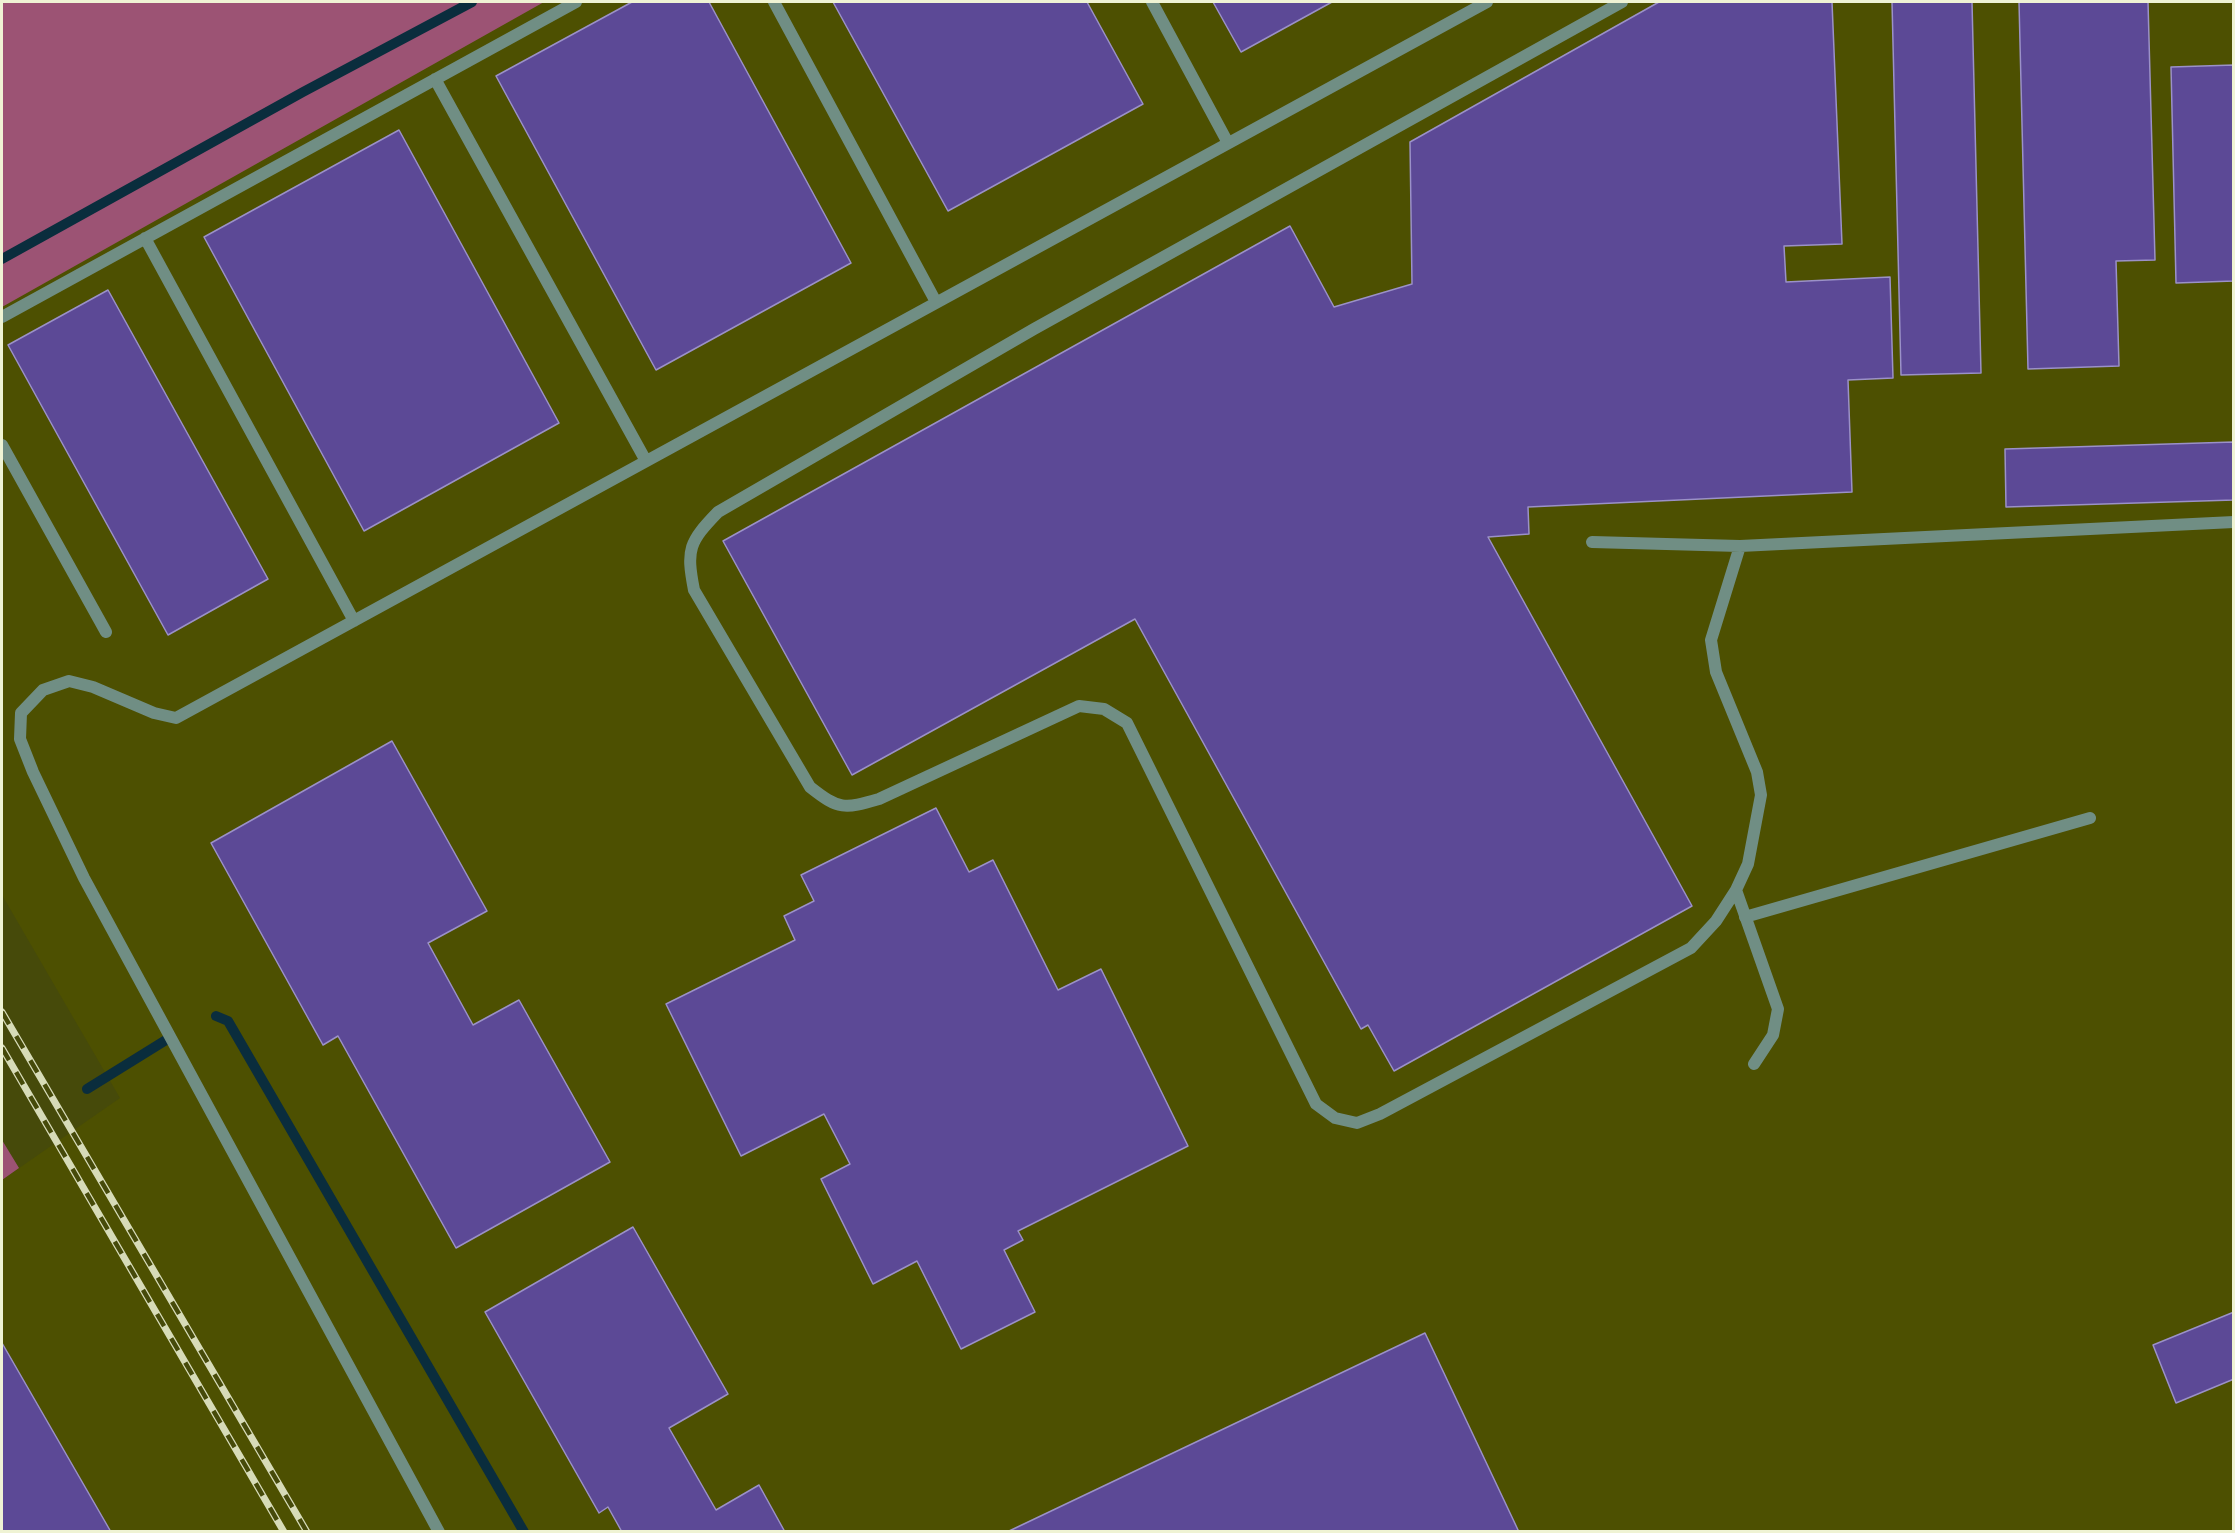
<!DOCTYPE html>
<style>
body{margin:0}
#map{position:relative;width:2235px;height:1533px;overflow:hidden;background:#464a0a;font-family:"Alegreya Sans",sans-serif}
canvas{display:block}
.frame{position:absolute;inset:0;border:3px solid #eff3d4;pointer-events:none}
</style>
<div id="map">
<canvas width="2235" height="1533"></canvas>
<div class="frame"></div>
</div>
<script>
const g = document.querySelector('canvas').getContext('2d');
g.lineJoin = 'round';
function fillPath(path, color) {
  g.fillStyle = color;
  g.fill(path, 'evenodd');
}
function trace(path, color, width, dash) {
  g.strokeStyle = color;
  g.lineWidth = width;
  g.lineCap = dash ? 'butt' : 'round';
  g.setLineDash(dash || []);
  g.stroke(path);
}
fillPath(new Path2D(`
 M459,2h1774v1529h-2231v-351l118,-82 -118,-203v-643z`), '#4d5001');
fillPath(new Path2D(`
 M2,2h542l-542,305z
 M2,1140l17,28 -17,12z`), '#9c5374');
trace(new Path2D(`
 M2,259l301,-167 169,-90
 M216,1016l12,5 296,511
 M87,1089l79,-49`), '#0a2d3d', 10);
const building = new Path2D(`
 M632,2h77l142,261 -195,107 -160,-294z
 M833,2h254l56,102 -195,107z
 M1213,2h119l-91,50z
 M1659,2h173l10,242 -58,2 2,36 104,-5 3,101 -45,2 4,112 -324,15 1,27 -41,3 204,369 -298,165 -26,-46 -7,4 -226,-410 -283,156 -129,-234 567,-315 44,81 78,-23 -2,-142z
 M1892,2h80l9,371 -80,2z
 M2019,2h129l7,258 -39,1 3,105 -91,3z
 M2234,65v216l-58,2 -5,-216z
 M399,130l160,293 -195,108 -160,-294z
 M108,290l160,289 -100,56 -160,-290z
 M2234,442v58l-228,7 -1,-58z
 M392,741l95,170 -59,32 45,82 46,-25 91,162 -154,86 -118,-212 -15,9 -112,-202z
 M936,808l33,64 24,-12 65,130 43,-21 87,177 -170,85 5,9 -19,10 31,62 -74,37 -44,-88 -44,23 -52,-105 29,-15 -26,-50 -83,42 -75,-152 129,-64 -11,-24 30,-15 -13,-26z
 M633,1227l95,167 -59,34 47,82 43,-25 26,47h-163l-14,-25 -9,6 -114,-201z
 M2234,1312v67l-58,24 -23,-58z
 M1425,1333l94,199h-512z
 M2,1343l109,189h-109z`);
fillPath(building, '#5c4996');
trace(building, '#9b91c8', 1.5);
trace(new Path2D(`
 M774,2l162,300
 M1152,2l76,141
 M1622,2l-588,327 -316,183c-29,30 -32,37 -24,78l116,197c29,23 34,22 69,12l200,-93 25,3 23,14 189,381 19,14 22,5 23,-9 311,-166 25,-27 20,-31 12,-26 13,-69 -4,-23 -41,-100 -5,-32 29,-94
 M435,79l211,382
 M145,238l209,383
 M2,317l574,-315
 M2,445l104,187
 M1592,542l148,4 494,-24
 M1736,890l42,119 -5,26 -19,29
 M1745,917l345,-99
 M439,1532l-355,-654 -51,-106 -13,-33 1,-26 22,-23 26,-9 24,6 61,26 22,5 1311,-716`), '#708e84', 12);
const rail = new Path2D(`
 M2,1012l305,520
 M2,1048l282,484`);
trace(rail, '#d7dbb8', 7);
trace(rail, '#464a0a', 4.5, [14]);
</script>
